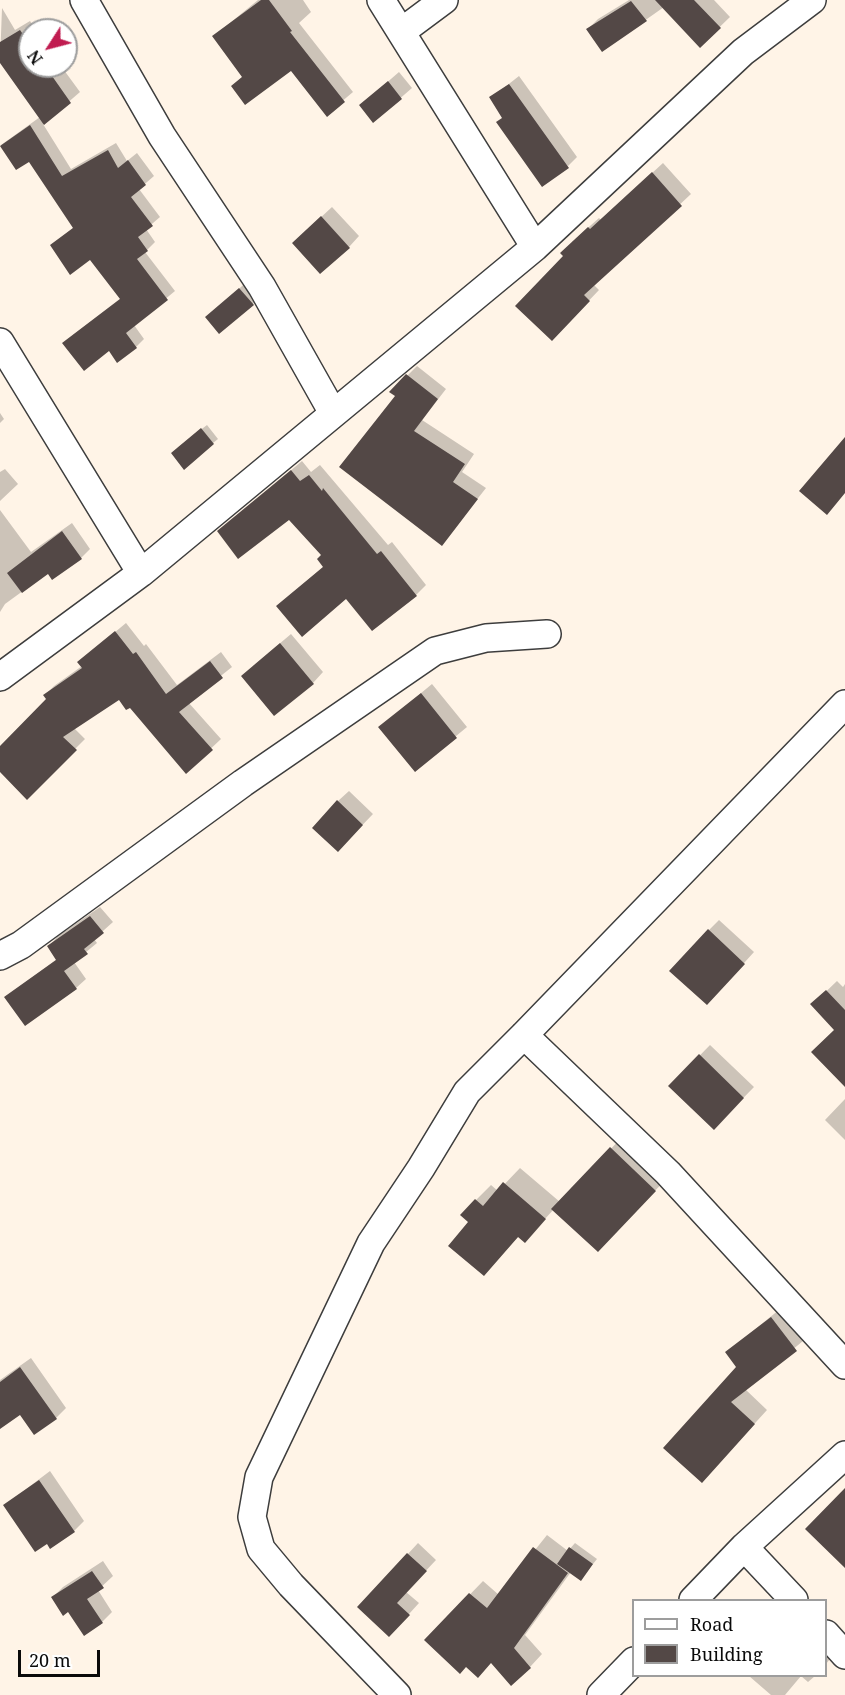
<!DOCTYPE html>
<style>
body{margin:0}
#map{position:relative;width:845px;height:1695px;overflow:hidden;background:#fff4e7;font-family:"Noto Serif",serif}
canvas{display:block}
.legend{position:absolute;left:632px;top:1599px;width:195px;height:78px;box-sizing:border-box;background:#fff;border:2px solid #9d9d9d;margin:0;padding:8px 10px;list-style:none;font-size:18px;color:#0a0a0a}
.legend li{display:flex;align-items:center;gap:12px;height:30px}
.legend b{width:30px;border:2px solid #9d9d9d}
.north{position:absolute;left:18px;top:18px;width:60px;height:60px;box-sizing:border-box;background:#fff;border:2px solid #9d9d9d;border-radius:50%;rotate:234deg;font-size:16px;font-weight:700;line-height:24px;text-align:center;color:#0a0a0a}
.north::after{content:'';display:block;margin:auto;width:21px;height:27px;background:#c01c50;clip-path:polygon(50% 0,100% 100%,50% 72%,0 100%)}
.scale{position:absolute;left:18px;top:1650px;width:82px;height:27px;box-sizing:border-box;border:3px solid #0a0a0a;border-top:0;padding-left:8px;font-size:18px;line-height:21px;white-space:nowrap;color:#0a0a0a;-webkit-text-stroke:4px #fff;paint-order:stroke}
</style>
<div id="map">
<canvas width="845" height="1695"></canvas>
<ul class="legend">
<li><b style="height:8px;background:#fff"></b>Road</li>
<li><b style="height:16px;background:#534846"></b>Building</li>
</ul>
<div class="north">N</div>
<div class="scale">20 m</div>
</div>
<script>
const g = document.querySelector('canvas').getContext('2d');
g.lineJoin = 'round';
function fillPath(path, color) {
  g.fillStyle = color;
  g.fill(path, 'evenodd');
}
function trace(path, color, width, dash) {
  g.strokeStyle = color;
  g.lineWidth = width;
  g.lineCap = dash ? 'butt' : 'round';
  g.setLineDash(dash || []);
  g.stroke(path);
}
fillPath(new Path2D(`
 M258,0h45l8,12 -12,11 54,69 -26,22 -36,-45 -58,17 10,-10 -29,-40z
 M629,0h85l16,17 -30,29 -36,-39 -61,43 -15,-21 10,-10z
 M2,8l13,22 15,-9 6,9h-6v36h31l19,26 -37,32 28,45 45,-26 11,18 10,-8 17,23 -15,13 21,28 -14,12 9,13 -10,10 30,39 -41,34 10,14 -8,8 -27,2 -36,-14 48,-37 -31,-40 -38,-13 22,-18 -45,-67 -13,8 -15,-23 39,-28 -40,-56z
 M399,72l13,16 -38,33 -13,-16z
 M519,76l58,81 -9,9 -65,-49 -12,-19z
 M663,163l28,31 -97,91 5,5 -37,39 10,-87 27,-24 2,2z
 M332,207l27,29 -10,11 -45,-14z
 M250,279l13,14 -10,11 -46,13z
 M417,366l29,23 -24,31 52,34 -12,18 24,16 -44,56 -45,-148 -6,-4z
 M0,413l4,6 -4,4z
 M207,425l11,14 -5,4 -36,5z
 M302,461l9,11 9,-7 68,80 4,-3 34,43 -10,10 -69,1 -69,10 46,-40 -1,-11 -34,-37 -70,13z
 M5,469l13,15 -18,17v-29z
 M0,510l31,42 41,-29 18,26 -9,9 -32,14 -44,32 -5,8z
 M126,623l18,23 2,-2 31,41 44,-33 11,15 -44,35 33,37 -35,33 -55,-66 -12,-8 -45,30 11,11 -58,58 -27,-27v-23l48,-47 -3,-5 9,-9 28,-20 -3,-4z
 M291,634l32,38 -10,11 -60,-17z
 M432,684l35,43 -52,43 -35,-43z
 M349,791l24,23 -25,26 -10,-39z
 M100,907l13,15 -19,17 3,4 -23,19 12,17 -10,9 -70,9 51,-38 -8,-13 9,-10z
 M719,920l35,32 -37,41 -8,-63z
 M837,981l6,6 2,-3v56l-32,-36z
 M710,1045l44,42 -40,41 -44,-42z
 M845,1099v41l-20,-20z
 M626,1133l44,42 -57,60 -59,-26 -29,32 -6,-5 -35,38 -14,-52 6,-22 15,-15 7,6 22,-23 40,34z
 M785,1305l24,31 -64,53 22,21 -52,57 23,-100 -11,-15z
 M31,1358l35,50 -10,10 -35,-5 -21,14v-47z
 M50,1471l34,50 -10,10 -27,11 -42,-37z
 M547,1535l21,16 7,-8 22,16 -16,20 -10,-7 -46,63 17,19 -12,13 -38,-5 -25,3 -41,-25 57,-59 16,14z
 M418,1543l18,17 -30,32 13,11 -20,22 -40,-18z
 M103,1561l10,15 -15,14 14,22 -10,10 -34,-12 -15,-13 10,-10z
 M826,1640l11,10 -11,14z
 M749,1676h66l-7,6 -7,-6 -16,19h-14z`), '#0003');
fillPath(new Path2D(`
 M261,0h8l23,31 -2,1 55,70 -18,15 -36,-46 -46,34 -14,-19 11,-9 -30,-41z
 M655,0h39l27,28 -21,20z
 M631,1l16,20 -45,31 -16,-23z
 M20,30l10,14v22h15l26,37 -27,22 -44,-62v-21z
 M388,81l14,18 -29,24 -14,-18z
 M509,84l60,84 -27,19 -46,-65 6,-4 -13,-21z
 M30,125l32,51 46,-26 10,18 10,-8 18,25 -15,12 22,29 -15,11 10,14 -11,8 31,41 -42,33 11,15 -20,15 -8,-12 -25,20 -22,-28 58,-44 -30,-39 -20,15 -20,-30 23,-17 -44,-66 -13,8 -16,-24z
 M652,172l30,34 -98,89 6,6 -38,40 -37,-35 48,-50 -3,-3 28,-26 2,2z
 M321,216l29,32 -30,26 -28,-31z
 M239,288l15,17 -35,29 -14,-17z
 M406,374l32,25 -24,32 51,33 -12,18 25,17 -36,47 -103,-79 56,-71 -6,-4z
 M201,428l13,16 -30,26 -13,-17z
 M845,437v56l-18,22 -28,-24z
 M291,470l9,11 9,-6 13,16 1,-3 54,66 4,-3 36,45 -45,35 -26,-32 -44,38 -26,-31 47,-39 -6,-8 4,-4 -32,-35 -51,39 -21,-28z
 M62,531l20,28 -30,21 -4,-6 -26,19 -15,-20z
 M115,631l18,23 3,-2 30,42 44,-33 13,17 -44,34 34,38 -27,24 -56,-66 -4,2 -7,-10 -56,37 14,13 -50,50 -27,-28v-26l46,-47 -3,-4 39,-27 -5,-6z
 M280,643l34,41 -40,32 -33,-40z
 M421,693l36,45 -42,34 -37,-45z
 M337,800l26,25 -25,27 -26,-24z
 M90,916l14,17 -20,16 4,5 -24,17 13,18 -52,37 -21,-29 52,-37 -9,-14z
 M708,929l37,35 -38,41 -38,-34z
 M826,990l19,20v77l-34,-35 23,-22 -24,-26z
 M699,1054l45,44 -30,32 -46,-44z
 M610,1147l46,44 -58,61 -47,-43z
 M503,1182l43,37 -21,24 -7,-6 -34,39 -36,-30 20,-24 -8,-7 15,-16 8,7z
 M771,1317l26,34 -66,51 24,22 -53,59 -39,-35 73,-81 -11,-15z
 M20,1367l37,52 -23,16 -14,-20 -20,14v-47z
 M39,1480l36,52 -25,17 -3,-5 -12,8 -32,-47z
 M845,1488v80l-40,-39z
 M533,1547l35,26 -54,75 17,20 -20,18 -20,-23 -13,15 -12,-11 -6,7 -36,-34 45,-47 18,15z
 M569,1547l24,17 -12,17 -24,-17z
 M407,1553l20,18 -30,32 13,12 -21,22 -32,-30z
 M92,1571l12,17 -17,11 16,24 -19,13 -16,-24 -5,4 -12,-19z`), '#534846');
const minor = new Path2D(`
 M84,0l78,136 100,151 71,126
 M381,0l154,247
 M401,32l43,-32
 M0,342l141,231
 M0,677l141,-104 394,-326 208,-195 69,-52
 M0,956l21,-11 222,-162 192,-132 51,-13 61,-4
 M524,1035l144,138 177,192
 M744,1547l50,53
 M693,1600l51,-53 101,-92
 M826,1634l19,21
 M397,1695l-106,-110 -30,-36 -9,-32 7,-40 112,-234 50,-75 46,-76 57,-57 321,-331
 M601,1695l33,-34`);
trace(minor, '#3d3d3d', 30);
trace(minor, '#fff', 27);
</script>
